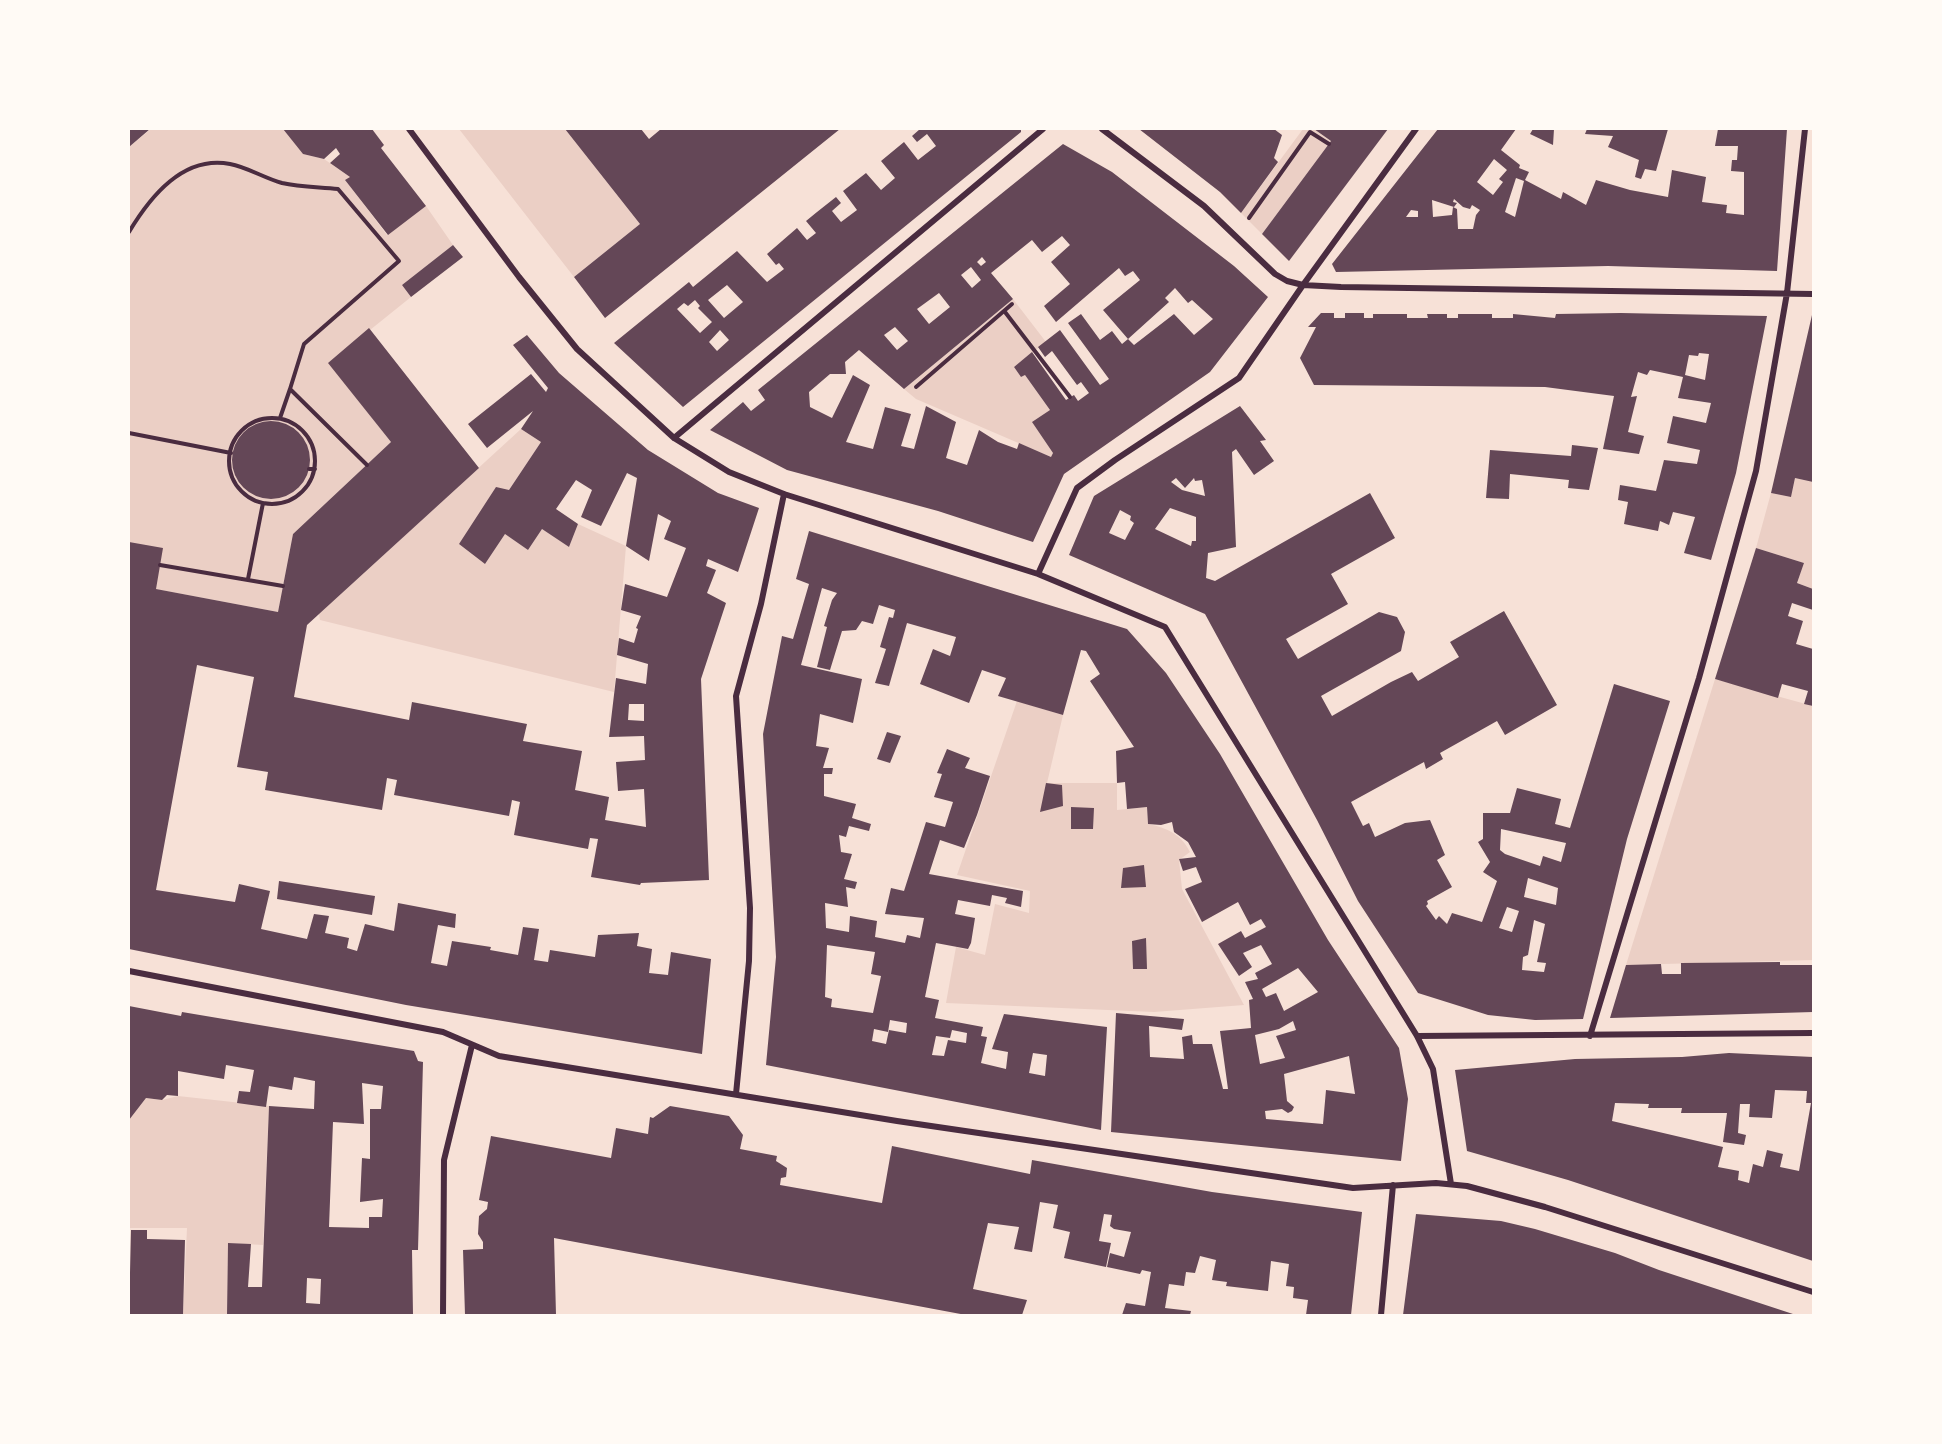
<!DOCTYPE html>
<style>
body{margin:0}
#map{position:relative;width:1942px;height:1444px;overflow:hidden;background:#f7e1d7;font-family:Roboto,sans-serif}
canvas{display:block}
.frame{position:absolute;inset:0;border:130px solid #fffaf5;pointer-events:none}
</style>
<div id="map">
<canvas width="1942" height="1444"></canvas>
<div class="frame"></div>
</div>
<script>
const g = document.querySelector('canvas').getContext('2d');
g.lineJoin = 'round';
function fillPath(path, color) {
  g.fillStyle = color;
  g.fill(path, 'evenodd');
}
function trace(path, color, width, dash) {
  g.strokeStyle = color;
  g.lineWidth = width;
  g.lineCap = dash ? 'butt' : 'round';
  g.setLineDash(dash || []);
  g.stroke(path);
}
fillPath(new Path2D(`
 M151,129h132l20,25 21,5 26,18 -4,4 41,54 39,-29 27,39 -51,40 9,12 -82,66 62,79 -98,92 -15,78 -149,-28v-437z
 M459,129h106l75,95 -66,53z
 M1303,129h11l17,12 -69,93 -21,-21z
 M1013,299l33,43 -32,25 7,10 4,-2 25,35 -17,13 20,30 -2,4 -135,-58 -12,-10z
 M521,429l20,13 -32,48 -50,54 26,20 20,-30 23,16 14,-21 27,18 9,-23 48,22 -12,146 -294,-72 -1,-6z
 M1795,478l18,4v107l-16,-6 7,-20 -48,-15 15,-55 20,4z
 M1715,679l98,27v254l-187,5z
 M1017,701l46,14 -16,68h70v27l30,-3 1,17c19,4 33,10 42,28l-11,8 3,29 62,116 -90,7 -208,-9 10,-56 29,8 10,-51 34,9 1,-22 -73,-16z
 M178,1096l91,10 -6,139 -35,-2 -1,72h-44l4,-87h-58v-108l17,-22 16,2z`), '#ebcfc5');
fillPath(new Path2D(`
 M129,129h21l-21,18z
 M283,129h89l12,16 -3,3 45,58 -38,29 -43,-55 5,-3 -20,-14 10,-9 -4,-6 -12,11 -21,-5z
 M565,129h76l8,10 12,-10h179l-235,189 -31,-41 66,-53z
 M920,129h101v3l-338,275 -69,-64 75,-61 4,5 44,-36 30,31 17,-13 -5,-6 -3,2 -9,-11 30,-26 10,12 9,-7 -10,-12 11,-9 19,-15 5,6 -9,8 9,11 16,-12 -14,-19 23,-18 15,17 14,-12 -14,-17 23,-19 14,18 18,-14 -9,-12 -10,8 -5,-6zM727,285l16,17 -19,16 -16,-18zM695,300l5,6 -2,2 14,14 -12,11 -23,-24 7,-6 4,3zM720,330l9,10 -12,11 -8,-9z
 M1139,129h135l8,6 -8,23 4,4 -37,51 -21,-21z
 M1314,129h74l-99,132 -27,-27 69,-93z
 M1438,129h78l-15,21 19,15 -1,3 10,4 -4,8 36,19 2,-7 23,13 10,-25 34,10 38,7 4,-27 34,7 -4,25 25,3 -1,8 18,2v-43l-13,-1 1,-11h5l1,-14h-23l3,-17h69l-10,142 -169,-5 -272,6 -4,-8zM1494,159l13,11 -8,9 4,3 -10,13 -16,-13zM1516,178l8,3 -9,36 -10,-5zM1454,199l9,8 7,2 2,-4 8,5 -4,5 -3,14h-15l-1,-20 -4,-2 -1,8 -19,2 -1,-17 22,7 3,-4 -4,-1zM1411,210l7,1v6h-12z
 M1533,129h21l-1,16 -23,-11z
 M1587,129h81l-12,42 -11,-2 -4,10 -6,-2 4,-17 -31,-13 5,-11 -28,-2z
 M1063,144l49,28 122,94 34,31 -58,75 -146,102 -31,68 -95,-31 -151,-41 -77,-40 33,-28 8,9 14,-11 -7,-10zM1062,236l8,9 -19,17 19,22 -26,22 12,16 63,-54 6,8 8,-5 7,9 -37,30 25,29 41,-37 -4,-4 10,-10 13,15 4,-3 21,19 -19,16 -20,-21 -40,31 -6,-6 -6,5 -10,-13 -12,9 -19,-26 -13,9 41,56 -9,6 -40,-55 -22,17 7,10 7,-6 25,34 4,-3 8,11 -11,8 -4,-6 -8,5 -34,-48 -18,15 7,10 4,-2 25,35 -18,12 21,31 -2,4 -32,-14 -2,6 -19,-7 -19,-12 -12,35 -21,-7 10,-36 -30,-16 -12,43 -13,-3 10,-32 -26,-7 -12,42 -27,-7 24,-57 -17,-10 -21,43 -22,-11 -1,-15 21,-18h16l-1,-12 14,-12 45,39 109,-90 -22,-26 41,-33 10,12zM982,257l4,5 -5,4 -4,-4zM971,267l10,13 -9,8 -11,-13zM939,293l11,14 -21,17 -12,-15zM895,327l13,14 -11,9 -13,-15z
 M453,245l10,12 -52,40 -9,-12z
 M1321,313h13v5h11v-5h19v5h9v-4h34v4h21l-1,-4h20v4h11v-4h34v4h21v-4l42,4 1,-4 65,-1 146,3 -31,157 -25,87 -27,-7 11,-36 -22,-5 -4,13 -9,-4 -2,10 -34,-7 4,-22 -10,-2 2,-15 36,6 8,-31 33,4 3,-14 -33,-7 6,-27 33,7 5,-20 -33,-5 5,-21 -33,-7 -3,5 -9,-3 -7,25 6,-1 -9,36 16,4 -5,18 -36,-5 11,-53 -69,-9 -231,-2 -14,-27 16,-31h-8zM1699,353l10,1 -4,26 -20,-5 4,-20 9,1z
 M1812,315l1,167 -18,-4 -4,19 -20,-4z
 M369,328l110,140 -172,157 -13,72 115,23 3,-18 115,22 -4,17 59,10 -7,39 34,7 -4,23 41,7 -2,-38 -26,2 -2,-29 29,-2 -1,-24 -35,1 7,-59 30,6 2,-20 -31,-9 2,-17 15,5 4,-14 -2,-1 5,-12 -20,-6 4,-26 42,13 19,-49 -22,-9 7,-18 -13,-7 -9,47 -23,-15 11,-68 -10,-5 -26,53 -20,-9 11,-27 -16,-10 -20,29 22,15 -9,23 -27,-18 -14,21 -23,-16 -20,30 -26,-20 37,-57 13,3 32,-48 -20,-13 12,-18 -46,37 -19,-24 63,-50 15,18 2,-4 -35,-43 14,-10 32,38 89,77 70,43 41,15 -21,64 -30,-13 -2,7 10,4 -9,23 19,10 -25,76 8,201 -68,3 -1,2 -49,-8 7,-38 -8,-1 -2,11 -74,-14 6,-33 -8,-2 -3,16 -115,-21 3,-15 -10,-2 -5,32 -117,-20 3,-18 -31,-5 17,-90 -57,-12 -41,225 79,12 4,-18 31,7 -9,38 46,10 7,-25 15,2 -4,17 24,5 -2,10 10,3 8,-27 29,7 4,-28 58,11 -1,14 -17,-3 -7,38 16,3 5,-25 39,6 -1,3 28,5 5,-28 16,2 -5,31 14,2 2,-12 45,7 3,-22 41,-2 -2,13 15,3 -3,24 19,2 3,-23 40,7 -9,95 -296,-49 -277,-56v-407l34,6 -7,41 122,23 15,-78 98,-92 -63,-79zM629,704h15v17l-16,-1z
 M1240,406l26,34 -6,1 14,20 -20,14 -18,-26 -4,3 4,95 -28,6 -2,25 9,3 155,-88 25,45 -64,36 17,30 -62,35 12,20 81,-47 18,5 8,15 -4,19 -80,45 11,20 59,-34 21,-10 6,9 41,-24 -9,-15 54,-31 53,94 -52,30 -8,-14 -57,32 3,6 -17,10 -2,-7 -73,40 12,24 6,-3 6,14 30,-14 25,-3 15,35 -8,5 15,27 -25,14 1,3 -2,2 10,14 3,-4 8,8 5,-11 30,9 15,-41 -14,-9 7,-10 -12,-20 5,-3v-26h27l7,-25 44,11 -6,25 15,4 44,-144 56,17 -43,138 -44,180 -48,1 -47,-5 -70,-22 -60,-92 -41,-81 -112,-206 -136,-59 25,-59zM1176,478l9,10 9,-10 1,3 7,-1 3,16 -23,-6 -11,-8zM1170,508l26,9v24h-4l-1,5 -36,-17zM1120,510l11,6 -1,4 4,3 -9,17 -16,-7zM1501,829l65,14 -5,19 -18,-6 -3,10 -35,-12 -5,-4zM1528,878l30,10 -2,17 -32,-8zM1507,907l12,4 -7,21 -13,-4zM1534,920l11,4 -8,38 9,1 -2,9 -22,-2 1,-13 5,-2z
 M232 460a39 39 0 1 1 78 0a39 39 0 1 1-78 0Z
 M1572,445l26,3 -9,42 -21,-2 1,-8 -59,-6 -1,25 -23,-1 4,-48 81,6z
 M809,531l318,98 39,44 54,81 108,186 71,108 9,51 -7,62 -290,-29 5,-119 68,6 -2,11 -33,-4 1,31 34,2 -2,-22 10,-2 1,9h19l11,45h5l-8,-58 31,-3 -2,-28 4,-1 -8,-17 13,-3 -3,-6 17,-9 -11,-19 -18,8 9,14 -13,9 -21,-32 23,-13 4,7 21,-11 -5,-8 -11,6 -12,-23 -36,20 -17,-33 17,-7 -6,-15 -13,4 -4,-12 17,-2 -8,-15 -14,-10 -2,-10 -11,3 -13,-1 -1,-17 -20,2 -2,-27 -8,1 -1,-32 18,-4 -44,-66 10,-7 -14,-23 -5,-1 -18,65 -65,-19 8,-18 -24,-8 -13,33 -49,-19 13,-35 17,7 6,-19 -49,-14 -18,63 -14,-3 11,-34 -6,-2 9,-30 4,1 2,-8 -16,-5 -6,19 -11,-3 -6,9 -14,1 -12,39 -13,-3 10,-40 -3,-1 8,-26 5,-7 -15,-5 -21,77 61,14 -9,44 -33,-9 -4,32 13,2 -6,20h10l-1,6h-8v22l32,8 -4,14 19,6 -2,7 -20,-5 -3,11 -7,-2 2,17 11,2 -8,25 13,3 -2,7 -9,-2 2,20 -23,-4 1,25 23,4 1,-16 27,5 -2,16 30,6 2,-8 13,3 4,-20 -39,-4 6,-26 13,3 22,-69 19,5 8,-25 -19,-5 8,-23 -5,-1 10,-24 23,9 -5,10 25,8 -13,39 -13,33 -24,-8 -11,34 94,17 -2,16 -16,-4 2,-5 -15,-3 -2,11 -32,-6 -3,14 20,4 -4,25 -3,6 -32,-6 -11,54 14,3 -4,18 48,9 -2,9 6,1 -6,26 25,6 2,-17 -16,-3 12,-35 103,13 -6,103 -335,-65 10,-108 -13,-223 19,-98 11,3 16,-55 -13,-5zM827,945l48,7 -4,22 10,2 -8,37 -42,-6 1,-8 -7,-2zM1298,968l20,24 -34,19 -8,-18 -10,4 -4,-8zM890,1020l17,3 -1,10 -17,-3 -3,14 -14,-3 2,-12 14,3zM1293,1021l3,9 -20,6 9,22 -25,6 -5,-29 24,-6zM952,1030l15,3 -1,10 -18,-3 -4,16 -12,-1 4,-19 14,2zM1033,1053l14,2 -2,21 -16,-3zM1349,1056l6,38 -29,-4 -3,34 -57,-5 -1,-8 17,-2 6,4 4,-2 2,-4 -7,-6 -3,-27z
 M1756,548l48,15 -7,20 16,6v21l-21,-7 -4,13 15,5 -7,23 17,5v57l-9,-2 4,-13 -26,-7 -4,14 -63,-19z
 M887,732l14,4 -11,27 -13,-4z
 M1046,783l16,2 1,21 -23,6z
 M1071,807l23,1 -1,21h-22z
 M1144,865l2,22 -25,1 2,-20z
 M279,881l96,15 -3,19 -95,-16z
 M1146,938l1,31h-14l-1,-28z
 M1780,962v3h33v47l-203,6 16,-53 35,-1 1,10h19v-11z
 M129,1006l52,10 1,-4 232,39 4,10 5,1 -5,188h-6l1,65h-186l1,-72 23,1 -3,43h14l7,-181 45,3 1,-28 -21,-4 -2,13 -23,-4 -3,21 -29,-4 2,-12 11,1 4,-22 -28,-5 -2,14 -46,-8v25l-11,-1 -5,5 -16,-2 -17,22zM362,1083l21,3 -2,23h-11v50l-8,-1 -2,44 23,-3 -1,18h-13v11l-40,-1 4,-105 31,2zM307,1278l14,1 -1,25 -14,-1z
 M1729,1053l84,4v204l-245,-81 -101,-29 -12,-81 120,-11 107,-2zM1775,1090l32,1 -1,12h5l-12,68 -19,-4 3,-13 -16,-4 -4,17 -10,-3 -4,19 -11,-3 1,-9 -21,-4 5,-20 -111,-26 3,-18 34,1 -1,4h34l-1,5h46l-4,29 21,3 2,-10 -8,-2 2,-29h10l-1,13 23,1z
 M670,1106l59,10 14,19 -3,14 37,7 -1,5 11,7 -1,9 -5,1 -1,7 102,18 10,-57 138,28 2,-14 180,32 150,20 -11,103h-45l2,-15 -15,-2 1,-11 -8,-1 3,-22 -18,-3 -3,30 -42,-5 1,-4 -15,-2 4,-20 -16,-4 -5,17 -9,-1 -2,14 -15,-2 -4,24 26,3 -1,4h-68l4,-12 19,3 6,-34 -9,-2 -2,4 -33,-7 3,-14 14,4 7,-25 -17,-3 -4,-3 2,-11 -8,-1 -5,27 12,2 -5,24 -42,-9 6,-26 -17,-4 5,-23 -18,-3 -8,50 -18,-3 5,-22 -31,-4 -15,66 54,11 -5,15h-56l-412,-77 2,77h-91l-2,-65 20,-1v-7l-5,-8 1,-18 8,-7 1,-7 -9,-2 12,-64 120,22 5,-30 32,6 2,-17 3,1z
 M1416,1214l85,7 34,8 80,24 44,17 137,45h-393z
 M131,1230h16v9l38,1 -2,75h-54z`), '#644757');
trace(new Path2D(`
 M1249,218l61,-86 19,12
 M129,232c21,-35 54,-77 101,-68 17,3 34,14 52,19 18,4 38,4 56,6l61,72 -95,83 -14,45 77,76
 M1005,312l65,85
 M916,387l96,-83
 M229 461a43 43 0 1 1 86 0a43 43 0 1 1-86 0Z
 M280,418l10,-29
 M129,433l102,20
 M309,469h6
 M160,565l123,21
 M248,579l15,-76`), '#4a2c40', 4);
trace(new Path2D(`
 M409,129l110,148 58,72 97,89 55,34 55,22 254,80 127,53 252,409 16,33 18,115
 M1102,129l102,77 71,68 12,7 16,4 38,2 472,7
 M674,438l369,-309
 M1038,574l39,-86 38,-28 124,-82 64,-93 113,-156
 M129,971l314,61 56,24 398,65 456,67 83,-5 31,3 78,21 268,85
 M1417,1036l396,-3
 M1590,1036l109,-358 57,-207 31,-178 18,-164
 M736,1094l13,-133 1,-53 -14,-212 25,-92 23,-110
 M443,1315l1,-155 28,-115
 M1381,1315l12,-130`), '#4a2c40', 6);
</script>
